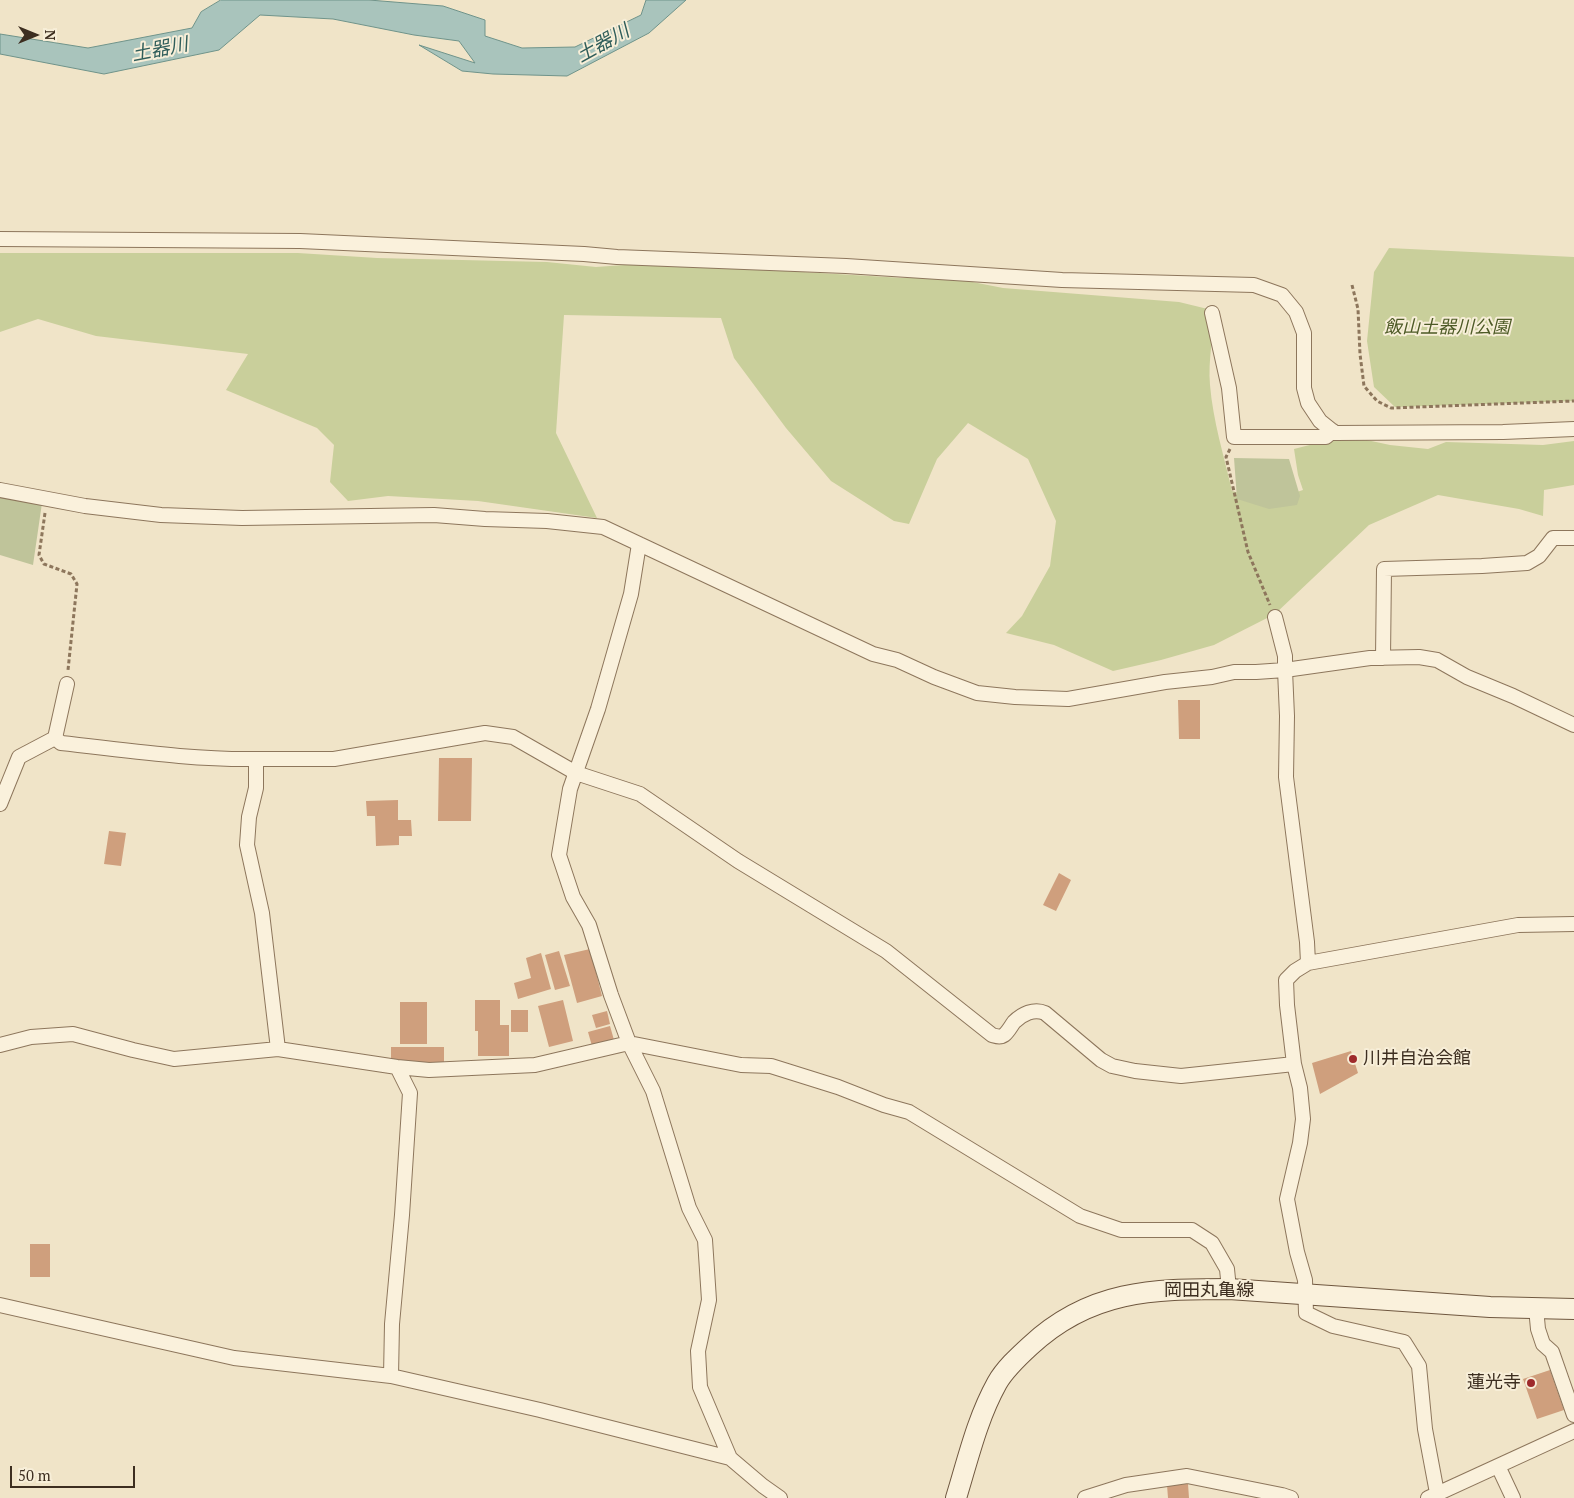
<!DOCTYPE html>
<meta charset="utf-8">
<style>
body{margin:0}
#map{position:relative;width:1574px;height:1498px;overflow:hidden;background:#f0e4c8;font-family:"PT Serif",serif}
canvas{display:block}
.north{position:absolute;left:10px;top:10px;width:50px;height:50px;-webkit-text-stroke:4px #f7eed8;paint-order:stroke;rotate:90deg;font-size:14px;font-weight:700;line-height:20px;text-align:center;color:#3d2e20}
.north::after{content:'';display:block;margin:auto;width:18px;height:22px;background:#3d2e20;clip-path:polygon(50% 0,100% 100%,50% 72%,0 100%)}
.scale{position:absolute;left:10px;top:1466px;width:125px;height:22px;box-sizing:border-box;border:2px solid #3d2e20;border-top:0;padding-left:6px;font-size:15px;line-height:18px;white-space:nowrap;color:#3d2e20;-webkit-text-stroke:4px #f7eed8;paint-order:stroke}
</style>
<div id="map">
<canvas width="1574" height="1498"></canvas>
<div class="north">N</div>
<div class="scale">50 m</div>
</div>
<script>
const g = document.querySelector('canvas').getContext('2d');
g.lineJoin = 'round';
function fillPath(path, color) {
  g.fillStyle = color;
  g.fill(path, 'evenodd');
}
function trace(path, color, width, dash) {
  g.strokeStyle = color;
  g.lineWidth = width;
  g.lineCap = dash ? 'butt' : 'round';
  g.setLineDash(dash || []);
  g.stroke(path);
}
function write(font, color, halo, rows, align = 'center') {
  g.font = font + ' "PT Serif","Noto Sans JP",serif';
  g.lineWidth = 4;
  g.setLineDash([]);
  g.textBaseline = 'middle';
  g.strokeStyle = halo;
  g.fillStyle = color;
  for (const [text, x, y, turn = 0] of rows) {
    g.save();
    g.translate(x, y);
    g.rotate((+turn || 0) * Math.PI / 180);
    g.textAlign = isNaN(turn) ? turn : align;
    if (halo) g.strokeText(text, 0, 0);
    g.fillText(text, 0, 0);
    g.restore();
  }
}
fillPath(new Path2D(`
 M1389,248l185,9v144l-179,6 -21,-20 -7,-46 7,-69z
 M0,253h298l79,5 170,4 49,5 56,-4 251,15 34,-3 66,13 176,14 37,9c-3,24 -8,49 -6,74 3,36 14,71 22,106l37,10 34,-11 -5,-15 -4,-26 39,-10h29l28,6 38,4 18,-7 97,3 31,-4v44l-30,5 -1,26 -24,-7 -81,-14 -69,30 -94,89 -61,31 -53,15 -48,11 -59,-26 -48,-12 16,-17 28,-50 6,-45 -28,-62 -60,-36 -31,36 -28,65 -15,-3 -63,-40 -45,-53 -52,-70 -13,-40 -157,-3 -8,118 41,85 -119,-17 -90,-5 -40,5 -18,-19 4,-37 -17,-17 -91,-38 22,-36 -152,-18 -58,-17 -38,13z`), '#c9cf9b');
fillPath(new Path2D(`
 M1234,458l55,1 11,37 -3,9 -28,4 -32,-10z
 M0,494l42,9 -9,62 -33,-10z`), '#bfc49a');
const water = new Path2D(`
 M221,0h148l74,6 42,14v16l37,12 53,-1 66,-32 5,-15h40l-37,33 -82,43 -74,-2 -31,-3 -43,-26 56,18 -16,-22 -45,-6 -81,-16 -73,-4 -41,35 -115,24 -104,-20v-20l88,14 104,-20 9,-16z`);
fillPath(water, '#a9c4bc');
trace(water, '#6f938a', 1);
fillPath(new Path2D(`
 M1178,700h22v39h-21z
 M439,758h33l-1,63h-33z
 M398,800v20h13l1,16h-13v9l-23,1 -1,-30h-8l-1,-15z
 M109,831l17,2 -5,33 -17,-2z
 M1059,873l12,7 -15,31 -13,-6z
 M590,949l12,47 -25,7 -13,-48z
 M559,951l11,35 -15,4 -10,-35z
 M541,953l10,36 -33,10 -4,-16 17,-5 -5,-20z
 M475,1000h25v25h9v31h-31v-25h-3z
 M563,1000l10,41 -24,6 -11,-41z
 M400,1002h27v42h-27z
 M511,1010h17v22h-17z
 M607,1011l3,13 -14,4 -4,-13z
 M610,1026l4,14 -22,6 -4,-14z
 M391,1047h53v17h-53z
 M1351,1051l7,22 -38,21 -8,-31z
 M30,1244h20v33h-20z
 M1550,1370l14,40 -27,9 -14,-40z
 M1188,1484l1,14h-21l-1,-13z`), '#cf9f7d');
const street = new Path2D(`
 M0,239l300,2 284,13 33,3 229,9 216,14 192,5 28,10 14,17 8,21v55l4,15 12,18 15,12 168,-1 71,-3
 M1212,313l17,75 5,49h92l7,-6
 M0,490l85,16 76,9 81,3 192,-3 51,4 62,2 56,6 270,127 24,6 37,17 43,16 38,4 53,2 97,-17 47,-5 22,-5h22l29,-2 85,-12 49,-1 18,3 30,17 46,19 61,29
 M639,544l-8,50 -33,115 -28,80 -11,66 14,42 16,28 22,70 18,48 24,48 36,117 16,32 4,60 -11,51 2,36 30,71
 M1275,617l10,39v14l2,46 -1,61 21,165 1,21
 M1383,658l1,-89 98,-3 45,-3 12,-7 14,-18h21
 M55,738l6,5c65,7 130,17 195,16v29l-7,29 -2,28 15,68 16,136
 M256,759h78l151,-26 28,4 63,36 64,21 98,67 148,90 106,84c4,1 8,3 12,0 4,-3 7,-9 10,-13 8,-8 20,-14 31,-9l56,47 11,6 23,5 46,5 113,-12
 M0,804l19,-47 36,-19 12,-54
 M0,1045l31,-8 42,-3 60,16 41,9 104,-10 119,18 32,3 106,-5 94,-22 112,22 30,1 67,21 46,18 25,7 171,104 41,14h71l20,13 15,26 2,20
 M0,1305l234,53 157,18 149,34 190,48 33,28 17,12
 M1536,1308l2,21 5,15 9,8 22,63
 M391,1376l1,-52 10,-109 8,-122 -13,-26
 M1498,1466l15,32
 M1437,1493l-12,-64 -6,-63 -15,-24 -71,-16 -27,-13 -1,-33 -8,-28 -10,-53 13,-56 3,-24 -3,-31 -6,-24 -7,-59 -1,-25 9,-9 13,-8 210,-38 56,-1
 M1085,1498l41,-13 61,-9 95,19 9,3
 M1428,1498l146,-67`);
const secondary = new Path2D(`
 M956,1498c12,-39 21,-79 41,-115 8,-14 21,-26 33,-37 60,-56 122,-57 199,-57l261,18 84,2`);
trace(street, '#8d765c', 16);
trace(secondary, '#6f573f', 22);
trace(new Path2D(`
 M1352,285l6,24 2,45 4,32 13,15 14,7 183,-7
 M1230,449l-4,8 22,95 22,53
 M45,513l-6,42 5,9 27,10 6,10 -9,86`), '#8d765c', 3, [4, 2.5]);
trace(street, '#faf1dc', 14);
trace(secondary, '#faf1dc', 20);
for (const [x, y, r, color] of [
 [1353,1059,5,"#9e2a2b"],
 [1531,1383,5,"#9e2a2b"]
]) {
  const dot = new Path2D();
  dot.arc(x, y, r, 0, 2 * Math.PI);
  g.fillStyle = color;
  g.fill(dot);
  trace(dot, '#f7eed8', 2);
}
write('italic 18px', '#4d5a26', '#f7eed8', [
 ["飯山土器川公園",1447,328]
]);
write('18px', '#3d2e20', '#f7eed8', [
 ["川井自治会館",1363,1059],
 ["蓮光寺",1521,1383,"right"]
], 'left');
write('18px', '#3d2e20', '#f7eed8', [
 ["岡田丸亀線",1209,1291]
]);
write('italic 19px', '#2f5d5a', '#f7eed8', [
 ["土器川",603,44,-29],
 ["土器川",160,50,-11]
]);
</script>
